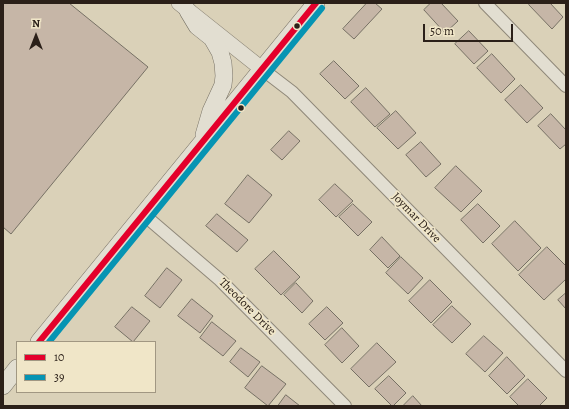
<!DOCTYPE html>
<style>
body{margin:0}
#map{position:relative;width:569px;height:409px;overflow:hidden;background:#dad1b8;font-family:Alegreya,serif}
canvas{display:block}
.frame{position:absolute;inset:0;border:4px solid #2b2019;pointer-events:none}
.legend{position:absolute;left:16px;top:341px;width:140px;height:52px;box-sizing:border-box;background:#f0e6c8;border:1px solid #a19782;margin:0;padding:5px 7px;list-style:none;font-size:12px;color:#2b2019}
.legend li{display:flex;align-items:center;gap:8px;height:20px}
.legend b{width:20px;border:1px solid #a19782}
.north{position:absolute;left:16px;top:16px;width:40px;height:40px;-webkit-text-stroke:3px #f0e6c8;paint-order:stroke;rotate:0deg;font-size:11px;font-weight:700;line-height:16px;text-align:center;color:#2b2019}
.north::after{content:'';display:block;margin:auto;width:14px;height:18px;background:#2b2019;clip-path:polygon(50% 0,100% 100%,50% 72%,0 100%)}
.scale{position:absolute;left:423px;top:24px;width:90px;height:18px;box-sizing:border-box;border:2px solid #2b2019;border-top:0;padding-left:5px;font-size:12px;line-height:14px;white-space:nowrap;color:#2b2019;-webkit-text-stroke:3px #f0e6c8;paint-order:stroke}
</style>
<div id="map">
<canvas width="569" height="409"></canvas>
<div class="frame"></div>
<ul class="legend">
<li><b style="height:5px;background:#e4002b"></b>10</li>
<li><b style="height:5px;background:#0694b3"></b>39</li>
</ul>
<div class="north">N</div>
<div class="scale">50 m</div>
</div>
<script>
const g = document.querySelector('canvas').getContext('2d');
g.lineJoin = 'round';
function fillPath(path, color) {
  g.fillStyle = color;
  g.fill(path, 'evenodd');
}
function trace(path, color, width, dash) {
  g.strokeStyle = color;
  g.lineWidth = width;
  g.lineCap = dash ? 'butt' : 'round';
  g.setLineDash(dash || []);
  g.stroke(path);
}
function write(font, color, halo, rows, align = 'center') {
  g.font = font + ' Alegreya,serif';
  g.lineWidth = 3.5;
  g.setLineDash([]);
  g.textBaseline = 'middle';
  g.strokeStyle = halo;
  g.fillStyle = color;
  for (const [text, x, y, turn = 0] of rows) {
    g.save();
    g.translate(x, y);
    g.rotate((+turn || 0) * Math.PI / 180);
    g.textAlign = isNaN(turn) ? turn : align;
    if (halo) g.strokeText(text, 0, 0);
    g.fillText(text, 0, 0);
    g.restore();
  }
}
const building = new Path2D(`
 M3,3h66l79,64 -137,167 -8,-7z
 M367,3h8l7,6 -28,30 -11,-10z
 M431,3h10l17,18 -13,12 -21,-23z
 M530,3h20l13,14 -11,12 -23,-24z
 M469,31l19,20 -14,13 -19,-20z
 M492,54l23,25 -14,14 -24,-25z
 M334,61l25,25 -14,13 -25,-25z
 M521,85l22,23 -16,15 -22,-23z
 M366,88l24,26 -15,13 -24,-25z
 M396,111l20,22 -18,16 -21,-21z
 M551,114l15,16v14l-6,5 -22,-23z
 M289,131l11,10 -18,19 -11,-10z
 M421,142l20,22 -15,13 -20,-22z
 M456,166l26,25 -21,21 -26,-24z
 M248,175l24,20 -23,28 -24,-19z
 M335,184l18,17 -17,16 -17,-17z
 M353,204l19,18 -14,14 -19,-19z
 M478,204l22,22 -17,17 -22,-23z
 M217,214l31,26 -11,12 -31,-26z
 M515,221l26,27 -23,23 -26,-27z
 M382,237l18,19 -12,12 -18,-18z
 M547,247l19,19v13l-22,21 -25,-25z
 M274,251l26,26 -19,18 -26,-26z
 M401,257l22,21 -15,16 -22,-21z
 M167,268l15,12 -22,28 -15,-12z
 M430,280l22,22 -21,21 -22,-22z
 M296,283l17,18 -11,12 -18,-18z
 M566,293v16l-8,-9z
 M192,299l21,17 -13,17 -22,-17z
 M452,306l19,18 -19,19 -19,-18z
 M132,307l18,14 -17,21 -18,-15z
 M327,307l16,16 -18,17 -16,-16z
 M212,322l24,19 -13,15 -23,-18z
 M342,328l17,18 -17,17 -17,-18z
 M484,336l19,17 -18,19 -19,-18z
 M377,343l19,19 -27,25 -18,-18z
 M241,348l19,14 -12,15 -18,-15z
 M507,357l18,19 -18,18 -18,-18z
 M262,366l24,18 -18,22 -23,-18z
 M389,376l17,17 -13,13h-1l-17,-17z
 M528,379l19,19 -8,8h-20l-9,-9z
 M286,395l14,11h-22z
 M413,396l9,10h-19z`);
fillPath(building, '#c6b6a7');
trace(building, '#767064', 1);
const minor = new Path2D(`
 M485,3l81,83
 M262,69l30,23 274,279
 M143,214l77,66 125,126`);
const tertiary = new Path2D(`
 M179,3l83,66`);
const secondary = new Path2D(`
 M188,11l9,15 15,12 8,14 3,11 1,13 -1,9 -12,26 -7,24
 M39,342l277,-339
 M3,386l14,-18`);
trace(minor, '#8f8879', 14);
trace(tertiary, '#8f8879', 16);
trace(secondary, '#767064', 18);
trace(minor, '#e2ded1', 12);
trace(tertiary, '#e2ded1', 15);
trace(secondary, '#e2ded1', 17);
trace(new Path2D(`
 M39,342l277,-339`), '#e4002b', 6);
trace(new Path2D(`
 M49,342l273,-334`), '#0694b3', 6);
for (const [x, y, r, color] of [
 [297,26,3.5,"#2b2019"],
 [241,108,3.5,"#2b2019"]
]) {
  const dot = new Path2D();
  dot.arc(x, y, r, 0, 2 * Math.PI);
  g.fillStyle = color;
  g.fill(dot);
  trace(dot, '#f0e6c8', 1.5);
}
write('12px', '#2b2019', '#f0e6c8', [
 ["Joymar Drive",416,218,46],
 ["Theodore Drive",247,307,45]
]);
</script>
